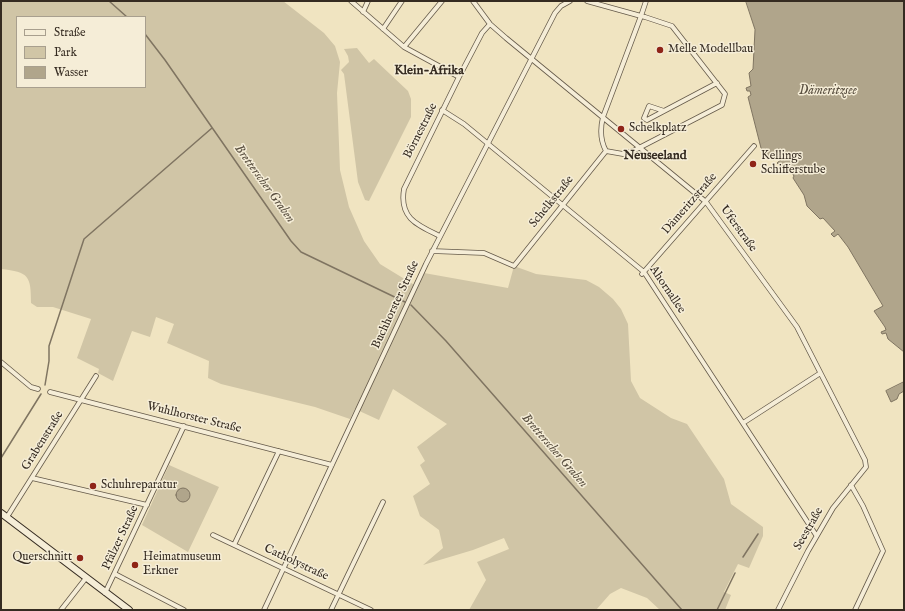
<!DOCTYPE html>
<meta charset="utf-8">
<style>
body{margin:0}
#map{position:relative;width:905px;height:611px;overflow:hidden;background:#f0e4c1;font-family:"IM FELL English",serif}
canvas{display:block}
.frame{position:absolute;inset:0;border:2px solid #352b21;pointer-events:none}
.legend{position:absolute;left:16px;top:16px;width:130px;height:72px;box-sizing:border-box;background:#f5edd7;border:1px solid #a89f8e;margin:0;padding:5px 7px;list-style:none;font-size:12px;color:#352b21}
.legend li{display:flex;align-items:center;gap:8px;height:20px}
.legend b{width:20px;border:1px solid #a89f8e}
</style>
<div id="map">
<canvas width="905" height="611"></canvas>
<div class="frame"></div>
<ul class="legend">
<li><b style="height:5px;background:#f5edd7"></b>Straße</li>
<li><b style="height:11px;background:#d0c5a6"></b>Park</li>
<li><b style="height:11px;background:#b0a58b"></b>Wasser</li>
</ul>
</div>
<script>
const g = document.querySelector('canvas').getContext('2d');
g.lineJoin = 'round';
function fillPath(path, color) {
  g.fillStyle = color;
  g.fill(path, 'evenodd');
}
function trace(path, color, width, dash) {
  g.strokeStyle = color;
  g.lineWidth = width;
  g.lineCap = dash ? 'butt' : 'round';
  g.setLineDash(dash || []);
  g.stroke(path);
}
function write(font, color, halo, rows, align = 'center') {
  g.font = font + ' "IM FELL English",serif';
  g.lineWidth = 3;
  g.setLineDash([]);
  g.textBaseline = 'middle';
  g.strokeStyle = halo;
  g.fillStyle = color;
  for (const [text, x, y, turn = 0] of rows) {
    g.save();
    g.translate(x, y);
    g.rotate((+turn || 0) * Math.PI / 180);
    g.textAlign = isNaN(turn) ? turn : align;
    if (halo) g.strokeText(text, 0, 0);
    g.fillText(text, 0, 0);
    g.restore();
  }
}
fillPath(new Path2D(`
 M1,1h282l41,32 11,13 5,16 -3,31 3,77 9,37 15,34 16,23 36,22 8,-13 84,15 6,-22 22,8 50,6 13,7 14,12 8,10 7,15 3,57 9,17 31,20 16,6 37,55 7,25 32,23v9l-14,32 -11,-4 -14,28 7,3 -6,15h-65l-13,-12 -26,-10 -11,6 -14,16h-127l17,-30 -9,-18 32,-13 -5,-11 -31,12 -50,15 20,-17 -4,-18 -19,-14 -7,-20 17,-12 -10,-19 5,-4 -8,-14 30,-23 -54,-35 -14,31 -24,-11 -5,10 -35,-12 -94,-23 -13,-6 1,-17 -42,-18 7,-19 -18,-7 -6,20 -18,-6 -19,50 -15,-8 1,-4 -22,-11 14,-39 -38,-12h-16l-6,-4c0,-27 -2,-31 -30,-34zM17,17h128v70h-128z
 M357,48l12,15 5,-4 34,32 3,8v18l-42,84 -4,-1 -7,-18 -14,-108 -3,-4 8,-8 -1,-6 -4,-7z
 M169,465l50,22 -31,65 -46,-27z`), '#d0c5a6');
const water = new Path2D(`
 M746,1h158v351l-16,-13 -2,-6 -4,1 -1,-2 5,-2 -1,-3 -11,-16 9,-5 -35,-59 -10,-13 -4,3 -3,-3 4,-3 -12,-13 -3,1 -13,-13 -3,-11 -11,-17 1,-2c-4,-7 -12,-8 -17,-13l6,-5 -2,-4 -8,6 -12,-12 -13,-51 3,-2 -1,-4h-3l-1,-3 5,-2 -2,-13 4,-4 2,-39z
 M904,382v9l-5,3 -2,5 -6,3 -5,-11z
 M176 495a7 7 0 1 1 14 0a7 7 0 1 1-14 0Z`);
fillPath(water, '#b0a58b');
trace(water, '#7f7461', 1);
trace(new Path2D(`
 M109,1l18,16
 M145,34l20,26 126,181 10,11 104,50
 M411,305l35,36 236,269
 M45,385l4,-24v-15l35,-107 128,-111
 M1,458l40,-64
 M743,557l15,-23
 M717,610l18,-37`), '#7f7461', 1.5);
const minor = new Path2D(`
 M351,1l53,46 55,30
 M473,1l17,23 16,14 200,164 91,125 68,133 1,7 -33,41 -25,43 -30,59
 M587,1l54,15 4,1 27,9 53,68 -3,11 -87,45 -12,4 -17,-3c-6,-11 -6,-22 -3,-34l38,-101 5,-15
 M363,12l5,-11
 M383,29l19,-28
 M404,47l38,-46
 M442,110l22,14 180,148 172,263
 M664,111l-15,-5 -5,12 3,2 70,-37
 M440,236c-23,-11 -41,-18 -36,-47l55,-112 23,-44 8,-9
 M432,251l52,2 30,13 92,-115
 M642,274l112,-128
 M1,362l30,25 7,2
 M50,392l282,73
 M743,423l76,-49
 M32,478l115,27
 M851,485l12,21 20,45 -28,59
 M7,517l89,-141
 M213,535l158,75
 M234,545l45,-94
 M115,574l69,36
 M105,593l79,-167
 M61,610l25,-32
 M264,610l162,-346 129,-251 6,-7 9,-5
 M331,610l52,-108`);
const secondary = new Path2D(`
 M1,513l128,97`);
trace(minor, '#645949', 5.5);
trace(secondary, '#352b21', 8);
trace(minor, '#f5edd7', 4);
trace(secondary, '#f5edd7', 6);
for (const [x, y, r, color] of [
 [660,50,4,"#8f2418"],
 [621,129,4,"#8f2418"],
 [753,164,4,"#8f2418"],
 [93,486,4,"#8f2418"],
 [80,558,4,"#8f2418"],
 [135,565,4,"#8f2418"]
]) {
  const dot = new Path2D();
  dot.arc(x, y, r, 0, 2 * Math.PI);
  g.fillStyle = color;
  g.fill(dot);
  trace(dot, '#f5edd7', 1.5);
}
write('12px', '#352b21', '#f5edd7', [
 ["Melle Modellbau",668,50],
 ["Schelkplatz",629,129],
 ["Kellings",761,157],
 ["Schifferstube",761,171],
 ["Schuhreparatur",101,486],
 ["Querschnitt",72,558,"right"],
 ["Heimatmuseum",143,558],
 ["Erkner",143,572]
], 'left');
write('12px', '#352b21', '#f5edd7', [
 ["Börnestraße",421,131,-63],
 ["Schelkstraße",552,202,-51],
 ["Dämeritzstraße",690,204,-49],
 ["Uferstraße",738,229,54],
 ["Ahornallee",667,290,56],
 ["Buchhorster Straße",396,305,-65],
 ["Wuhlhorster Straße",194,418,14],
 ["Grabenstraße",43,441,-58],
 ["Seestraße",809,529,-60],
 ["Pfälzer Straße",121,538,-65],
 ["Catholystraße",296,563,25]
]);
write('bold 13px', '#352b21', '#f5edd7', [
 ["Klein-Afrika",429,71],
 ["Neuseeland",655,156]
]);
write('italic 13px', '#5a5041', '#f5edd7', [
 ["Dämeritzsee",828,91],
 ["Bretterscher Graben",264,184,54],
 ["Bretterscher Graben",554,451,49]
]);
</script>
